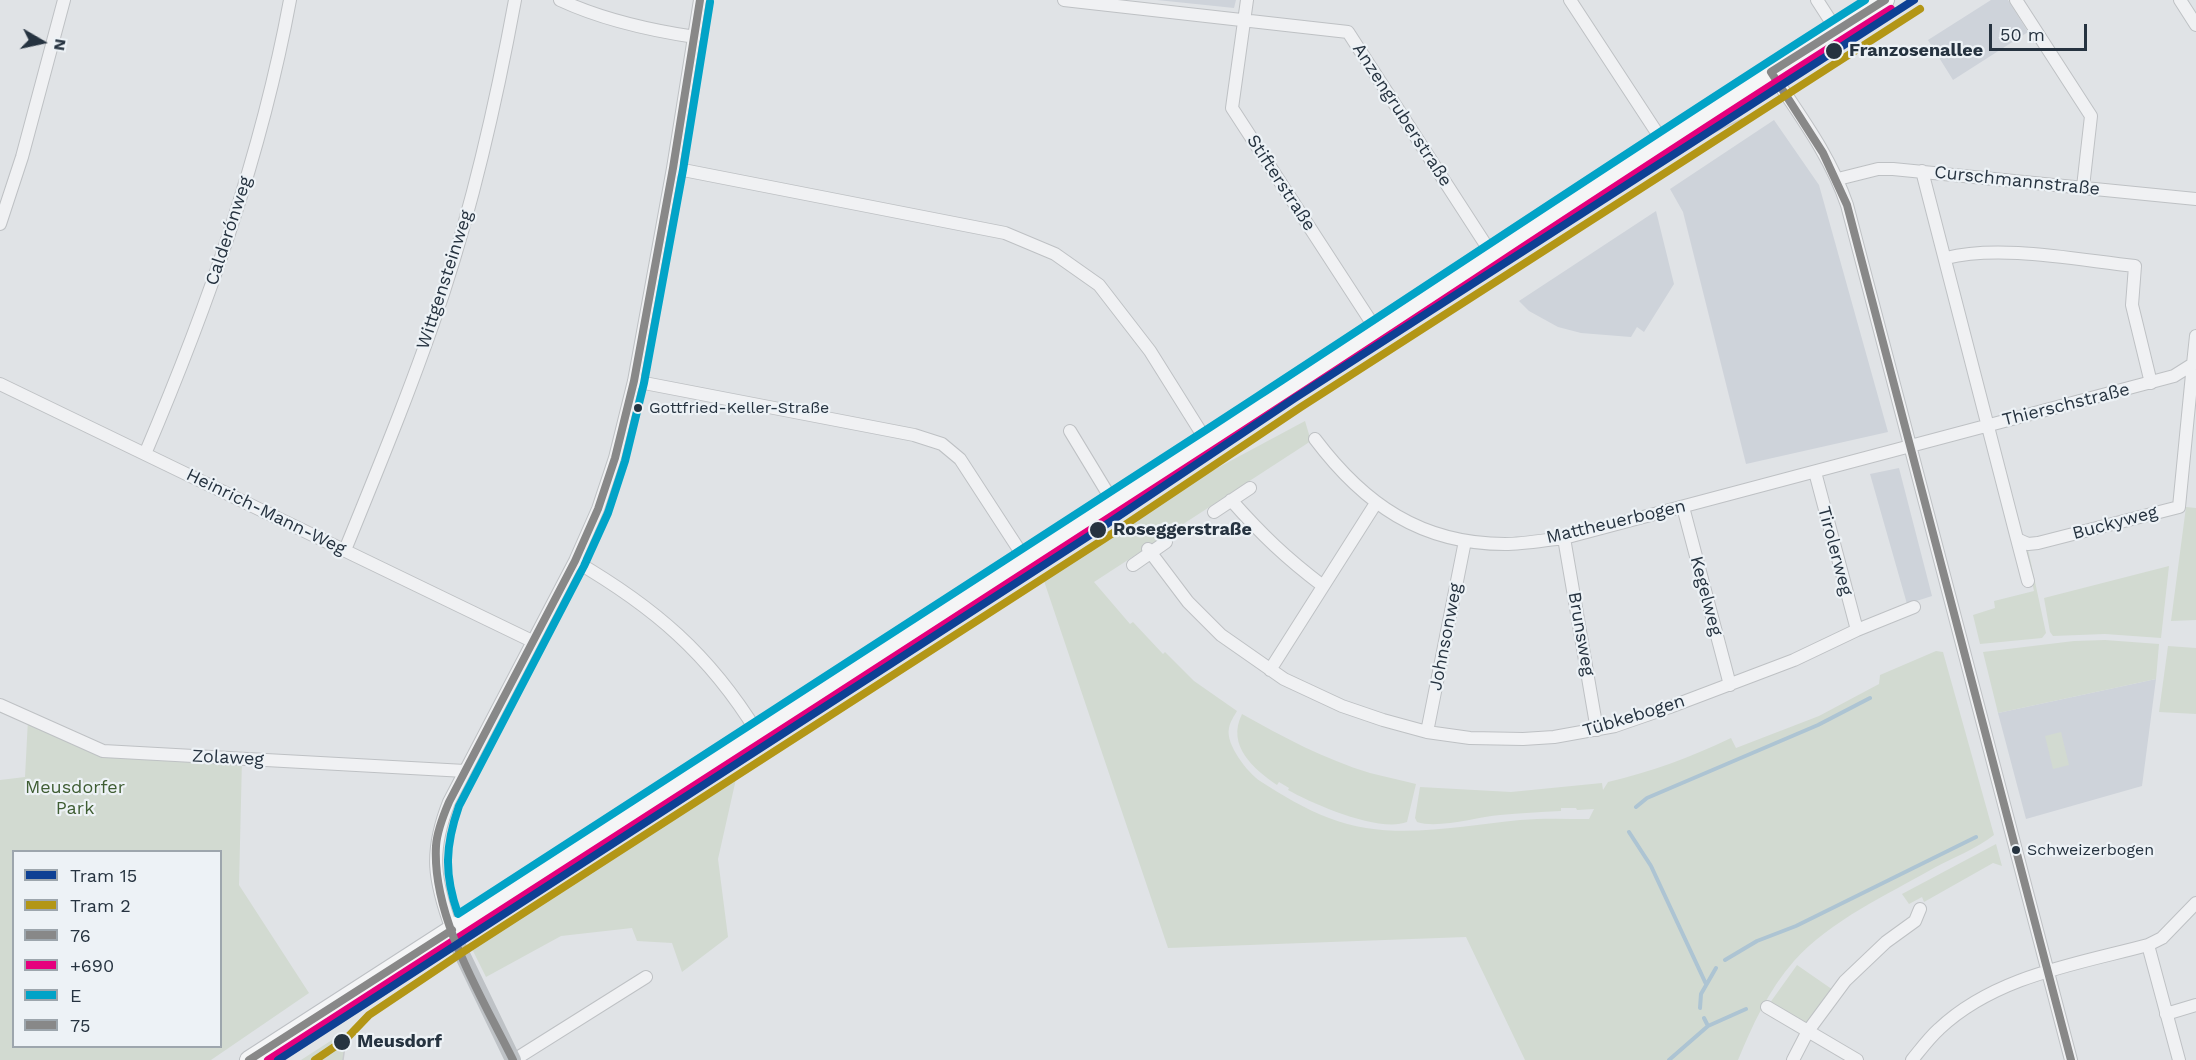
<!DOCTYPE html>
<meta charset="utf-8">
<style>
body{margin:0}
#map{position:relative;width:2196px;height:1060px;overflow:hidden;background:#e0e3e6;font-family:"Work Sans",sans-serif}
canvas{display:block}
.legend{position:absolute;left:12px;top:850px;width:210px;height:198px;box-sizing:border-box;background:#edf2f6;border:2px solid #9da6ad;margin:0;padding:8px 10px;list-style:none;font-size:18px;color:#263340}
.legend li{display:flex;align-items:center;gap:12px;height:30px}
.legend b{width:30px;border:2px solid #9da6ad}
.north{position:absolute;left:12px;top:12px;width:60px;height:60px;-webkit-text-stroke:4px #edf2f6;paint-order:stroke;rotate:99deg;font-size:16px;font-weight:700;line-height:24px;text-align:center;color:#263340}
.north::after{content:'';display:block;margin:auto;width:21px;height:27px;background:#263340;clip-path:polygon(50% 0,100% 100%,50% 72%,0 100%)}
.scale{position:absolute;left:1989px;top:24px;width:98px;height:27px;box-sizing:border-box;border:3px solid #263340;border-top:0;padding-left:8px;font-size:18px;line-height:21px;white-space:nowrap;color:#263340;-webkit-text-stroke:4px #edf2f6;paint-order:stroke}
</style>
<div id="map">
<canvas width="2196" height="1060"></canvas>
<ul class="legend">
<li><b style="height:8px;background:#0e4094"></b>Tram 15</li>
<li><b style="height:8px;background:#b39616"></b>Tram 2</li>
<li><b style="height:8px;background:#888"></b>76</li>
<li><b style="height:8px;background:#e5007d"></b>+690</li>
<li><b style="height:8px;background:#02a3c7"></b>E</li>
<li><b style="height:8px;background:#888"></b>75</li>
</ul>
<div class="north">N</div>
<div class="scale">50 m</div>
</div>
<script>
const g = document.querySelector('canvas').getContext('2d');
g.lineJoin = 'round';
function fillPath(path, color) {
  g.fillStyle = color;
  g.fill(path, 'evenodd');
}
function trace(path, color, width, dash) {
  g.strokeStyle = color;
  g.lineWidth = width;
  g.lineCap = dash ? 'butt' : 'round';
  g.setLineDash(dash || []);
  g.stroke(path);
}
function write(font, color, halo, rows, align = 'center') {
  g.font = font + ' "Work Sans",sans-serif';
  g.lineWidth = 4.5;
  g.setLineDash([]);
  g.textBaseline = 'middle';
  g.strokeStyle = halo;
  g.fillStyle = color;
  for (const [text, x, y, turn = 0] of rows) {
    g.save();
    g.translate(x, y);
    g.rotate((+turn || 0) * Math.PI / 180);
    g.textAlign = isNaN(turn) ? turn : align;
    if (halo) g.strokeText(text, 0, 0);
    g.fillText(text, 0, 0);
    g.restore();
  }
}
fillPath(new Path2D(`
 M1157,0h79l-2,8z
 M1991,0h17l20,32 -75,48 -25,-40z
 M1774,120l45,65 69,247 -142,32 -63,-252 -13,-23z
 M1656,211l18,73 -30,48 -7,-5 -6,10 -50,-4 -23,-6 -29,-16 -10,-10z
 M1899,468l33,128 -25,8 -37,-130z
 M2156,679l-14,107 -116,33 -28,-106z`), '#ced3da');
fillPath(new Path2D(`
 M1305,421l6,20 -217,141 36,42 3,-2 30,32 2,-2 29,29 43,30c-3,5 -7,11 -8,17 -4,16 19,45 31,53 22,14 45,28 69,37 60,24 129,8 191,2 23,-2 46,-1 69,-1l5,-10 -17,1 -1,-2h-15v3c-21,1 -41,2 -61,4 -23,2 -62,14 -83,7l-2,-4 5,-31 91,5 91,-9 1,7 5,-8c43,-10 83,-25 123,-44l5,10 83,-32 60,-32 1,-9 56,-24 7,1 51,183c-18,14 -40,22 -60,33 -47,27 -103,52 -140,93 -25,28 -42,65 -56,99h-213l-59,-123 -298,11 -124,-367 149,-100z
 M2186,507l10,1v112l-25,1z
 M2024,548l4,1 18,84 -4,5 -62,6 -7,-29 22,-7 -1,-7 40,-10z
 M2169,566l-8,72 -56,-4 -52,2 -3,-4 -6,-34z
 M2105,640l54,4 -3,35 -158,34 -15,-61 91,-11z
 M2168,646l28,2v66l-37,-2z
 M1242,714c41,23 82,45 128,59 15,4 31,7 46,11l-9,38c-28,11 -94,-18 -119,-32l1,-2 -10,-6 -2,3c-23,-16 -51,-39 -35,-71z
 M28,719l75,32 139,8 -3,126 70,108 -98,67h-211v-280l25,-3zM14,852h206v194h-206z
 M2061,732l8,33 -16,4 -8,-33z
 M736,779l-18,80 10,78 -46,35 -10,-29 -35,-2 -5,-13 -71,8 -75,41 -14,-28z
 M1996,844l6,22 -9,-3 -69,39 -2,-5 -13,7 -7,-10z
 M1797,965l39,27 -28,39 -41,-24z
 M332,1040l3,4 10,2 -2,14h-42z`), '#d2dad1');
trace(new Path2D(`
 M1636,807l11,-9 171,-73 52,-27
 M1629,832l22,34 55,118
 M1725,960l32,-19 39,-15 180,-89
 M1700,1008l1,-14 15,-26
 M1704,1018l4,8
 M1669,1060l39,-34 38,-17`), '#adc4d3', 4);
const street = new Path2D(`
 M560,0c43,20 88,30 135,37
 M1064,0l284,32 145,224
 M1247,0l-15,108 145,223
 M1570,0l93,142
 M1817,0l20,31
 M2016,0l75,116 -8,71
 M2180,0l16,25
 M1771,72c29,44 59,83 76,133l224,855
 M673,168l332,65 50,21 44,31 51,66 57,91
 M1922,171l95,368 11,5 10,-1 141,-36 14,-143
 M1838,179l40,-10h15l303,30
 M0,224l22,-67 42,-157
 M1946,258c54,-14 132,2 189,8l-3,39 19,78
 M634,381l280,54 28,9 18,15 65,100
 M0,384l532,257
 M1070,431l43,71
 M1315,439c49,65 106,105 190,105 19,0 40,-4 59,-6l610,-162 19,-12 3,-28
 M145,454c62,-146 116,-297 145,-454
 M1815,472l42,158
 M1231,500c31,35 55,58 92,86
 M1683,507l47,178
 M1214,512l36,-24
 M1564,538l33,192
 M2017,539l11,42
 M1148,549l40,53 33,33 63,44 58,27 41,14 44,12 43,6 53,1 31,-2 61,-11 55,-19 124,-47 63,-30 57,-23
 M345,550c35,-86 70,-171 99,-259 31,-95 53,-193 71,-291
 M575,561c79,46 134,93 182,171
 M1133,565l33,-23
 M1270,670l106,-167
 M0,705l103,46 362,20
 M1427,732l38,-191
 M452,930c-18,-50 -23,-77 -3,-128l126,-241 23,-52 17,-51 19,-77 39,-213 27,-168
 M2148,945l31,115
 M1767,1007l90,53
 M2166,1014l30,-9
 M514,1060l132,-83
 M1793,1060l15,-29 37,-50 41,-39 29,-21 5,-12
 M1912,1060c9,-11 17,-22 27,-31 56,-53 138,-65 209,-84l14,-7 34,-35`);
const primary = new Path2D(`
 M249,1060l958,-618 418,-273 100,-68 160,-101`);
trace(street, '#bec1c4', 14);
trace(primary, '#bdc0c4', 20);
trace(street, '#f0f1f3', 12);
trace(new Path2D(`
 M452,930l8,20 53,110`), '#bec2c6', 16);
trace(primary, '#f4f5f6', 18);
trace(new Path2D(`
 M1694,142l48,-23
 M343,1060l2,-14`), '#c9cbce', 1.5);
trace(new Path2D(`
 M1771,72l52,81 24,52 224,855
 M1771,72l114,-72`), '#888', 8);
trace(new Path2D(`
 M268,1060c316,-204 632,-406 947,-611 226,-146 448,-297 676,-440`), '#e5007d', 8);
trace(new Path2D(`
 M710,2l-27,168 -39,213 -19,78 -17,52 -24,53 -125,240c-14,40 -15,68 -1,108 266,-173 534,-344 800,-518 202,-132 403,-267 607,-396`), '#02a3c7', 8);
trace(new Path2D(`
 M249,1060l203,-130
 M513,1060c-31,-63 -81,-142 -77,-214 1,-15 7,-30 13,-44l126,-241 23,-52 17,-51 19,-77 39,-213 27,-168`), '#888', 8);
trace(new Path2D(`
 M278,1060l820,-530 197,-132 619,-398`), '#0e4094', 8);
trace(new Path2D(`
 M315,1060l31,-21 23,-24 94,-63 641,-413 197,-132 619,-398`), '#b39616', 8);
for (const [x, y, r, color] of [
 [1834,51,9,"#263340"],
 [638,408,5,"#263340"],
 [1098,530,9,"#263340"],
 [2016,850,5,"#263340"],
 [342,1042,9,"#263340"]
]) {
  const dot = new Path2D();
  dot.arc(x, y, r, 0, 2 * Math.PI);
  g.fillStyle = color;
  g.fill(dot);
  trace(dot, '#edf2f6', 2);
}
write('16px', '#263340', '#edf2f6', [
 ["Gottfried-Keller-Straße",649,408],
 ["Schweizerbogen",2027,850]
], 'left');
write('bold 18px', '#263340', '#edf2f6', [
 ["Franzosenallee",1849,51],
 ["Roseggerstraße",1113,530],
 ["Meusdorf",357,1042]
], 'left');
write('18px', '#263340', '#edf2f6', [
 ["Anzengruberstraße",1402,115,57],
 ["Curschmannstraße",2017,181,6],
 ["Stifterstraße",1281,183,57],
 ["Calderónweg",229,231,-72],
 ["Wittgensteinweg",445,280,-72],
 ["Thierschstraße",2066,405,-14],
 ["Heinrich-Mann-Weg",266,512,26],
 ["Mattheuerbogen",1616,522,-13],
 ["Buckyweg",2115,523,-15],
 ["Tirolerweg",1835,551,75],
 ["Kegelweg",1706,596,75],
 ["Brunsweg",1581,634,80],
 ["Johnsonweg",1446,637,-79],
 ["Tübkebogen",1634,716,-17],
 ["Zolaweg",228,758,3]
]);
write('18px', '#3f5d33', '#edf2f6', [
 ["Meusdorfer",75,788],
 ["Park",75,809]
]);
</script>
